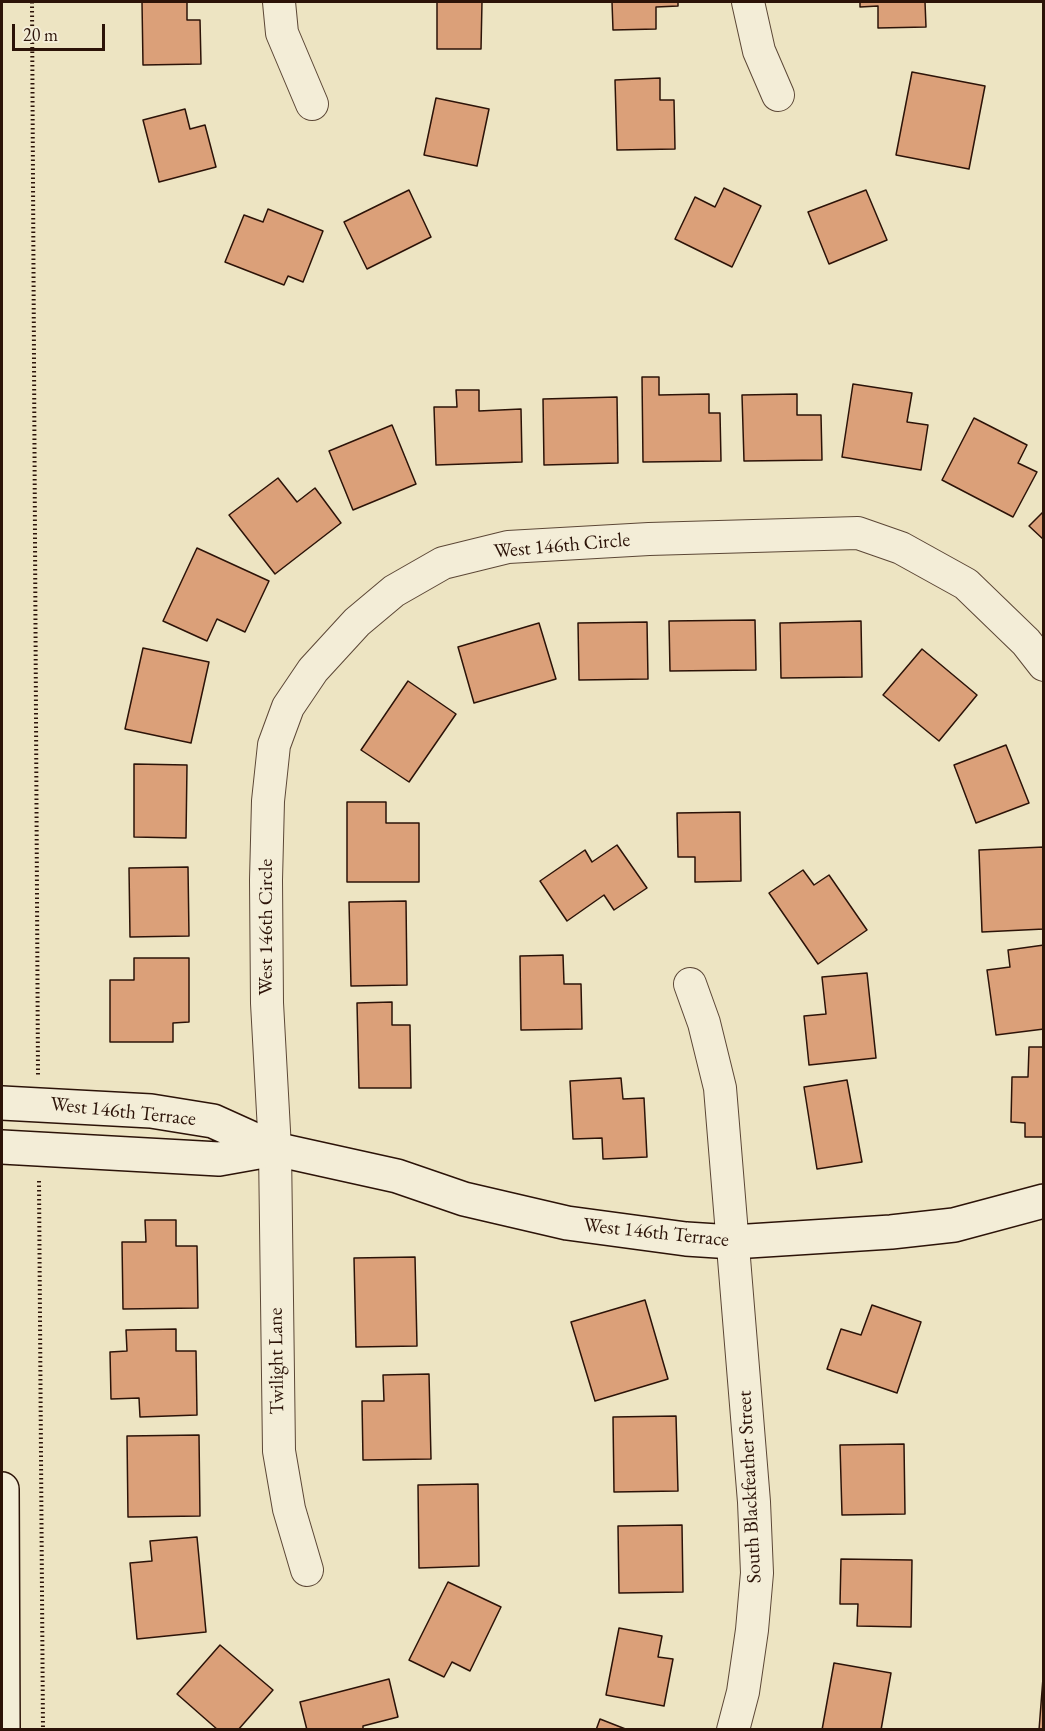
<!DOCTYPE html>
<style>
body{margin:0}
#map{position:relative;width:1045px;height:1731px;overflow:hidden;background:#ede4c2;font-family:"EB Garamond",serif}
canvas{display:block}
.frame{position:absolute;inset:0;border:3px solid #2c1308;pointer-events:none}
.scale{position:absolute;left:12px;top:24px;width:93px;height:27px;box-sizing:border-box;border:3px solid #2c1308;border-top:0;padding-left:8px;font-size:18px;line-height:21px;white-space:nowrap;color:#2c1308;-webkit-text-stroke:4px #f3edd7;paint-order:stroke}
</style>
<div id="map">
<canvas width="1045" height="1731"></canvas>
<div class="frame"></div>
<div class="scale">20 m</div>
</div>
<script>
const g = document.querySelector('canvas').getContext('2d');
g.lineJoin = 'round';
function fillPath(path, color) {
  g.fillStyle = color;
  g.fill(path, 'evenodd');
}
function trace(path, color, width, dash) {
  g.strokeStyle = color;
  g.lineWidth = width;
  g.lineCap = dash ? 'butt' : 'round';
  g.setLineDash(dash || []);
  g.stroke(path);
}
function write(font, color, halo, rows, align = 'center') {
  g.font = font + ' "EB Garamond",serif';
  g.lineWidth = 4.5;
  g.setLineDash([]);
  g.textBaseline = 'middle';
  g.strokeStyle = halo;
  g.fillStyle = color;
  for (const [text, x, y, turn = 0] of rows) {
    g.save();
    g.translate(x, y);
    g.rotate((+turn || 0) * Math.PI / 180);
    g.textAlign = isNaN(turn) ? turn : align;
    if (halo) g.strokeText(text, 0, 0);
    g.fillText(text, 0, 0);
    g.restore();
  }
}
const building = new Path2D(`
 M142,2h45v18h13l1,44 -58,1z
 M437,2h45l-1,47h-44z
 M612,2h66v4l-22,1v22l-43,1z
 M860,2h65l1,25 -48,1v-22l-18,1z
 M912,72l73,14 -16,83 -73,-14z
 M660,78v22h14l1,49 -58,1 -2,-70z
 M436,98l53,11 -12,57 -53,-11z
 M185,109l5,20 15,-4 11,42 -57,15 -16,-62z
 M724,188l37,18 -29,61 -57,-28 20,-42 20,10z
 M409,190l22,47 -64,32 -23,-47z
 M866,190l21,50 -58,24 -21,-52z
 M268,209l55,22 -20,51 -15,-6 -4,9 -59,-23 19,-47 19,7z
 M642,377h17v18l50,-1v19h11l1,48 -78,1z
 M853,384l59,9 -5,29 21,3 -7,45 -79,-13z
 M456,390h23v21l42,-2 1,53 -86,3 -2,-58h23z
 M797,394v21h24l1,45 -78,1 -2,-66z
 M617,397l1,66 -74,2 -1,-66z
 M974,418l53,27 -9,18 19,9 -24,45 -71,-37z
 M392,425l24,59 -63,26 -24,-59z
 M278,478l19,24 18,-14 26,35 -66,51 -46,-59z
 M1044,511v29l-15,-14z
 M197,548l72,33 -24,51 -28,-13 -10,22 -44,-20z
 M755,620l1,50 -86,1 -1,-50z
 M861,621l1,56 -81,1 -1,-55z
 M647,622l1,57 -69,1 -1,-57z
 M539,623l17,56 -82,24 -16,-56z
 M143,648l66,14 -18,81 -66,-14z
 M922,649l55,46 -38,46 -56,-46z
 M408,681l48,33 -47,68 -48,-32z
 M1006,745l23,58 -53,20 -22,-58z
 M134,764l53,1 -1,73 -52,-1z
 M347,802h39v21h33v59h-72z
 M740,812l1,69 -46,1v-25h-17l-1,-44z
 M617,845l30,43 -33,22 -10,-15 -37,26 -27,-40 45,-31 7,12z
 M1044,847v82l-62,3 -3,-82z
 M188,867l1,69 -59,1 -1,-69z
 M803,870l11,15 15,-10 38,55 -49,34 -49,-71z
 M406,901l1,84 -56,1 -2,-84z
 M1044,945v84l-48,6 -9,-65 23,-3 -2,-17z
 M563,955l1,29h17l1,45 -61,1 -1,-74z
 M134,958h55v64l-16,1v19h-63v-62h24z
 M867,973l9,85 -67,7 -5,-49 22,-2 -4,-37z
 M392,1002v23h18l1,63h-52l-2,-85z
 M1029,1047h15v90h-19v-14l-14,-1 1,-45h16z
 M621,1078l2,21 21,-1 3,59 -44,2 -1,-21 -29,1 -3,-58z
 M847,1080l15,82 -45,7 -13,-82z
 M145,1220h31v26h21l1,62 -75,1 -1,-67h24z
 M415,1257l2,89 -61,1 -2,-89z
 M645,1300l23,79 -73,22 -24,-79z
 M872,1305l49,17 -24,71 -70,-24 14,-40 20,6z
 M176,1329v22h20l1,64 -57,2 -1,-19 -28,1 -1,-47 17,-1 -1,-21z
 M429,1374l2,85 -68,1 -1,-59h22l-1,-26z
 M676,1416l2,75 -64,1 -1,-75z
 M199,1435l1,81 -72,1 -1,-81z
 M904,1444l1,70 -63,1 -2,-70z
 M478,1484l1,82 -60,2 -1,-83z
 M682,1525l1,67 -64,1 -1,-67z
 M197,1537l9,95 -69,7 -7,-76 22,-2 -2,-20z
 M841,1559l71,1 -1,67 -54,-1 1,-22h-18z
 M448,1582l53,25 -31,64 -18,-9 -8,15 -35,-17z
 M619,1628l43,8 -4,21 15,2 -9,47 -58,-11z
 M220,1645l53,45 -35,40h-20l-41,-36z
 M834,1663l57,10 -10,57h-59z
 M1043,1678l1,52h-5z
 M389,1679l9,38 -35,9v4h-56l-7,-28z
 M600,1719l28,11h-32z`);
fillPath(building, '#dba079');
trace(building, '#2c1308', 1.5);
const street = new Path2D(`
 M279,2l3,31 30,71
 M748,2l11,49 19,44
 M690,984l14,39 16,65 34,414 3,71 -5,57 -9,62 -10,38
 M307,1570l-18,-61 -10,-58 -4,-302 -8,-146 -1,-123 2,-79 6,-56 14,-38 25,-37 44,-48 37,-31 49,-28 65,-16 141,-8 209,-6 43,15 65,36 60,58 18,23`);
const secondary = new Path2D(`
 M2,1103l149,8 62,10 62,28 122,27 67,23 103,24 119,16 47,3 158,-10 63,-7 90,-24
 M2,1147l217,12 56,-10
 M2,1489l1,241`);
trace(street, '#5c4736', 34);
trace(secondary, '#2c1308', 36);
trace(new Path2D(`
 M32,2l6,1073
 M39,1181l4,549`), '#2c1308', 4, [1.5, 3]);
trace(street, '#f3edd7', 32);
trace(secondary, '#f3edd7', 33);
write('20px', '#2c1308', '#f3edd7', [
 ["West 146th Circle",562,546,-5],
 ["West 146th Circle",267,927,-90],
 ["West 146th Terrace",123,1112,6],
 ["West 146th Terrace",656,1233,6],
 ["Twilight Lane",277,1361,-91],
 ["South Blackfeather Street",750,1487,-93]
]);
</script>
